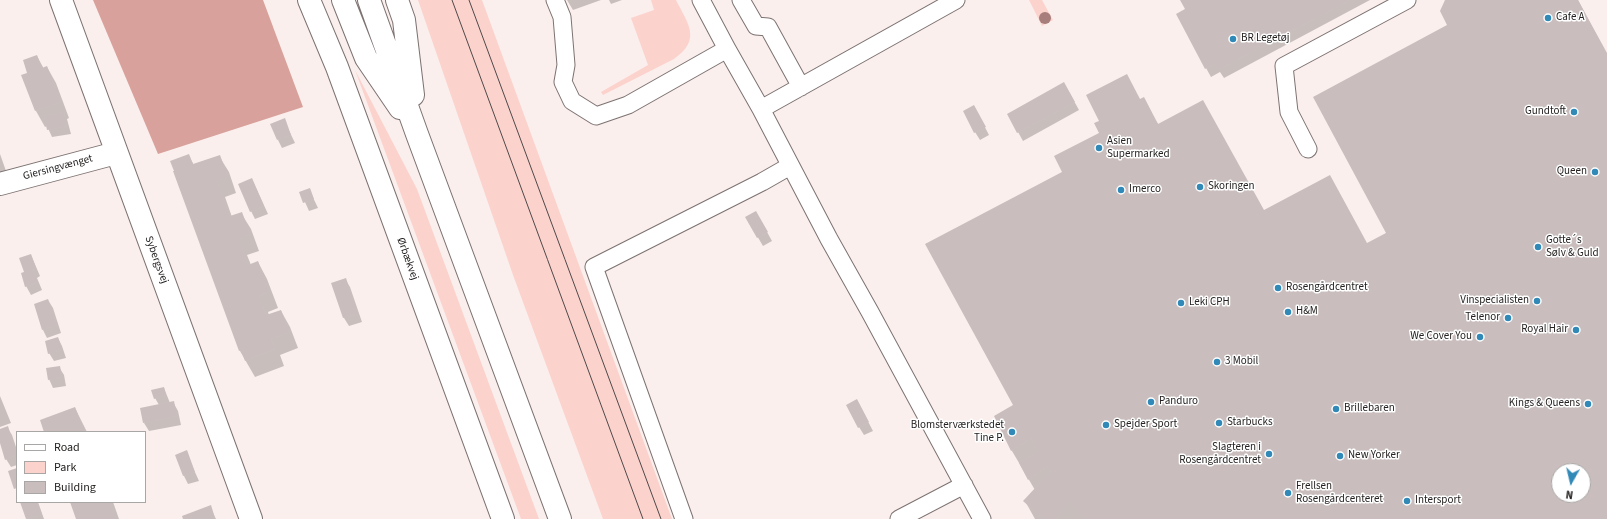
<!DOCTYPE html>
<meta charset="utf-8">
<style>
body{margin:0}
#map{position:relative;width:1607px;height:519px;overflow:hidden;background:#faefed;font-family:"Source Sans 3",sans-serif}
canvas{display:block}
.legend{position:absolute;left:16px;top:431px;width:130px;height:72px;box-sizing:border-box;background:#fff;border:1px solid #a8a7a6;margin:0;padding:5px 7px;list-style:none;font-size:12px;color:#252221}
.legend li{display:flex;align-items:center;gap:8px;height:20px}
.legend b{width:20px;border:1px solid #a8a7a6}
.north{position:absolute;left:1551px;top:463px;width:40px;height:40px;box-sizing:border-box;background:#fff;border:1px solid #a8a7a6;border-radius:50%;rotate:188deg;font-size:11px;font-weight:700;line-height:16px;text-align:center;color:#252221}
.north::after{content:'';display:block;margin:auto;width:14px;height:18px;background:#3189b7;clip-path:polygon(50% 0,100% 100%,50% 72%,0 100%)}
</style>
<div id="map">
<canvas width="1607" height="519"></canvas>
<ul class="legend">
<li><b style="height:5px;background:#fff"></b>Road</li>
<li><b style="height:11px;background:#fcd2cd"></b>Park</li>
<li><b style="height:11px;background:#c9bebd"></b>Building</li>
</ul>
<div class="north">N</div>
</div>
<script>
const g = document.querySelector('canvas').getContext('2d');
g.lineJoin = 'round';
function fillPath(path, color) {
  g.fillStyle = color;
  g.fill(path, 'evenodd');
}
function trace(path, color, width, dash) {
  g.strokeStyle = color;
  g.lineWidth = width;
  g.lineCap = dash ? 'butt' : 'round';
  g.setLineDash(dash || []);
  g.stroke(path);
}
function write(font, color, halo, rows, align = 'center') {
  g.font = font + ' "Source Sans 3",sans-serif';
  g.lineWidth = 3;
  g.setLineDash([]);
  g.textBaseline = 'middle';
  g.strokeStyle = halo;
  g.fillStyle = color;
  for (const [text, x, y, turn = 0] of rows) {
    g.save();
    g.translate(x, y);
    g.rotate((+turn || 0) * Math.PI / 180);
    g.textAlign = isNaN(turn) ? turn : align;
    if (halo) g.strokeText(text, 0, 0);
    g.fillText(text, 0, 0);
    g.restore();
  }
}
fillPath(new Path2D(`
 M418,0h64l190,519h-69l-90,-244z
 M651,0h25c12,24 26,39 -2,59l-71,36 -2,-3 47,-27 -17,-47 23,-8z
 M1029,0h13l11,20 -11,6z
 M355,70l62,119 122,330h-18z`), '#fcd2cd');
fillPath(new Path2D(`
 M93,0h170l40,107 -145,47z`), '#d9a19b');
fillPath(new Path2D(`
 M567,0h34l-28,10z
 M609,0h13l-11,4z
 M1181,0h189l-146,78 -4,-6 -9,5 -5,-9 -29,-54 9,-5z
 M1446,0h132l29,55v464h-572l-10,-18 10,-11 -23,-39 -17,-35 19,-11 50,-233 37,-39 39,-33 19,25 105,86 103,33 20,-11 61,-207zM1559,471h24v24h-24z
 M37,56l7,13 3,-2 9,16 13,35 -2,1 4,15 -19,3 -5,-11 -2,1 -9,-16 -14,-35 7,-3z
 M1069,92l10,18 -56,31 -15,-27z
 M978,114l11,21 -9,5 -5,-8z
 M284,120l11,23 -13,5 -4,-8z
 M0,154l6,17 -6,2z
 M188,155l6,10 25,-9 10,16 7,21 -11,4 7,20 9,-4 10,16 8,22 -12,4 4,10 7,-3 9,17 11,29 -10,4 1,3 12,-4 9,16 8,21 -18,7 4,11 -29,11 -15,-26 -66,-179z
 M252,179l16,35 -13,5 -4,-8z
 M309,189l9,19 -9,3 -8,-18z
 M756,212l16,29 -9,5 -17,-29z
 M31,255l9,21 -3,2 5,12 -11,5 -5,-9 -1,-13z
 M345,279l5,8 12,35 -13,4 -5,-8 -11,-34z
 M48,300l5,8 8,25 -14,5 -4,-8z
 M58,338l4,8 4,12 -12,3 -5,-8z
 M59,367l5,8 2,11 -13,2 -4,-9z
 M164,388l6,15 3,-1 5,9 3,14 -32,6 -5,-8 15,-18 -4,-7z
 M0,396l11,27 -11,4z
 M75,408l12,24h-42z
 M861,408l12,23 -9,4 -5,-8z
 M7,427l5,8 5,15v15l-6,2 -5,-8 -6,-19v-10z
 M186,452l13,29 -11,3 -4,-8 -8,-20z
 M21,502h17l6,17h-17z
 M71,502h42l6,17h-42z
 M210,507l6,12h-32l-1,-3z`), '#0003');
fillPath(new Path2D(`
 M1180,0h170l-132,70 -4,-6 -9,5 -29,-55 9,-5z
 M1445,0h133l29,53v466h-525l-12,-18 -14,18h-13l-20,-18 28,-30 -4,-5 -19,14 -9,-17 19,-11 -7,-14 -20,13 -17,-35 19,-11 -88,-161 137,-72 -8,-16 45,-23 -5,-10 5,-2 -13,-26 41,-21 13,25 4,-2 14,27 45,-24 61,110 66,-35 37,68 19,-10 -73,-136 134,-72 -7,-14zM1559,471h24v24h-24z
 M37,55l5,13 5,-2 14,36 -26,9 -14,-36 6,-2 -4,-13z
 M1064,82l11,20 -58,31 -10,-19z
 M974,105l12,22 -12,6 -11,-22z
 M64,112l3,14 -20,4 -3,-14z
 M285,118l6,17 -14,5 -7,-16z
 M189,154l4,10 27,-9 8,22 -11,4 13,35 12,-4 8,22 -11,5 9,26 10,-4 11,31 -10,4 7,19 15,-5 9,22 -19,7 4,10 -30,12 -4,-11 -2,1 -66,-180h1l-4,-10z
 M252,178l12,28 -14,6 -12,-28z
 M310,188l4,11 -11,4 -4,-11z
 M756,211l12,21 -11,6 -12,-21z
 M31,254l5,14 -3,1 5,13 -13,5 -4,-14 3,-1 -5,-14z
 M346,278l12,36 -15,4 -12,-35z
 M48,299l9,26 -15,5 -8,-26z
 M58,337l4,12 -14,5 -3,-13z
 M60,366l2,11 -14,3 -2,-12z
 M164,387l2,8 -12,4 -3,-9z
 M857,399l12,23 -11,6 -12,-23z
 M174,401l3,15 -34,7 -3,-15z
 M75,407l10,25h-41l-4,-12z
 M8,426l9,29 -12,5 -5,-17v-14z
 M187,450l8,22 -12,4 -8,-21z
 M17,468v20l-3,1 -6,-18z
 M20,502h17l5,12 -16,5z
 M70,502h40l6,17h-40z
 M211,505l4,13 -32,1 -1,-3z`), '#c9bebd');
const lane = new Path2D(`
 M555,0l7,17 4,48 -3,17 9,19 24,15 32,-11 99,-56
 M701,0l26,49 34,60 68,130 41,73 112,207
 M741,0l15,26 12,1 33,60
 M761,109l195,-109
 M1308,149l-19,-37 -5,-46 123,-66
 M684,519l-90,-252 168,-85 28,-16
 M899,519l65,-34`);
const street = new Path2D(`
 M61,0l190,519
 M0,184l116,-31`);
const secondary = new Path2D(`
 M309,0l28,67 166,452
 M343,0l23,58 34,50
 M369,0l48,134 143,385
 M397,0l7,20 9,75`);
trace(lane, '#7c7271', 19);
trace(street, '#7c7271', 24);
trace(secondary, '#7c7271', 24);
trace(lane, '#fff', 17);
trace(street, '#fff', 22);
trace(secondary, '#fff', 22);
trace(new Path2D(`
 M452,0l191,519
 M469,0l192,519`), '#4e4a49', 1);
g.fillStyle = '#a87e7c';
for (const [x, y] of [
 [1045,18]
]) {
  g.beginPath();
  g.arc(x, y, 6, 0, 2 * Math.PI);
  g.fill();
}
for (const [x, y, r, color] of [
 [1548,18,4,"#3189b7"],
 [1233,39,4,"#3189b7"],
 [1574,112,4,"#3189b7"],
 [1099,148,4,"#3189b7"],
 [1595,172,4,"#3189b7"],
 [1200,187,4,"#3189b7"],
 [1121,190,4,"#3189b7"],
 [1538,247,4,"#3189b7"],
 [1278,288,4,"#3189b7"],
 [1537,301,4,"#3189b7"],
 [1181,303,4,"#3189b7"],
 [1288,312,4,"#3189b7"],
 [1508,318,4,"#3189b7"],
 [1576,330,4,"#3189b7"],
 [1480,337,4,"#3189b7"],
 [1217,362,4,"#3189b7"],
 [1151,402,4,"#3189b7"],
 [1588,404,4,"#3189b7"],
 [1336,409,4,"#3189b7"],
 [1219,423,4,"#3189b7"],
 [1106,425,4,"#3189b7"],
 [1012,432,4,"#3189b7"],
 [1269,454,4,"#3189b7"],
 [1340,456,4,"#3189b7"],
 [1288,493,4,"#3189b7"],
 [1407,501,4,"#3189b7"]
]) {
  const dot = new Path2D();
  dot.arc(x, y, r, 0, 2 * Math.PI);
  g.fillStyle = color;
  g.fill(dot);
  trace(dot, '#fff', 1.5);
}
write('11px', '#252221', '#fff', [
 ["Cafe A",1556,18],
 ["BR Legetøj",1241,39],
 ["Gundtoft",1566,112,"right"],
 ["Asien",1107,142],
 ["Supermarked",1107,155],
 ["Queen",1587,172,"right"],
 ["Skoringen",1208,187],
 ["Imerco",1129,190],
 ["Gotte´s",1546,241],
 ["Sølv & Guld",1546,254],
 ["Rosengårdcentret",1286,288],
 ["Vinspecialisten",1529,301,"right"],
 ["Leki CPH",1189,303],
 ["H&M",1296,312],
 ["Telenor",1500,318,"right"],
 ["Royal Hair",1568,330,"right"],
 ["We Cover You",1472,337,"right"],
 ["3 Mobil",1225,362],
 ["Panduro",1159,402],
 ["Kings & Queens",1580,404,"right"],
 ["Brillebaren",1344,409],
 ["Starbucks",1227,423],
 ["Spejder Sport",1114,425],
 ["Blomsterværkstedet",1004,426,"right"],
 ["Tine P.",1004,439,"right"],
 ["Slagteren i",1261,448,"right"],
 ["Rosengårdcentret",1261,461,"right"],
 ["New Yorker",1348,456],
 ["Frellsen",1296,487],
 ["Rosengårdcenteret",1296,500],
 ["Intersport",1415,501]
], 'left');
write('11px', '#252221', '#fff', [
 ["Giersingvænget",58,168,-15],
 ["Ørbækvej",407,259,70],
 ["Sybergsvej",156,260,70]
]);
</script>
